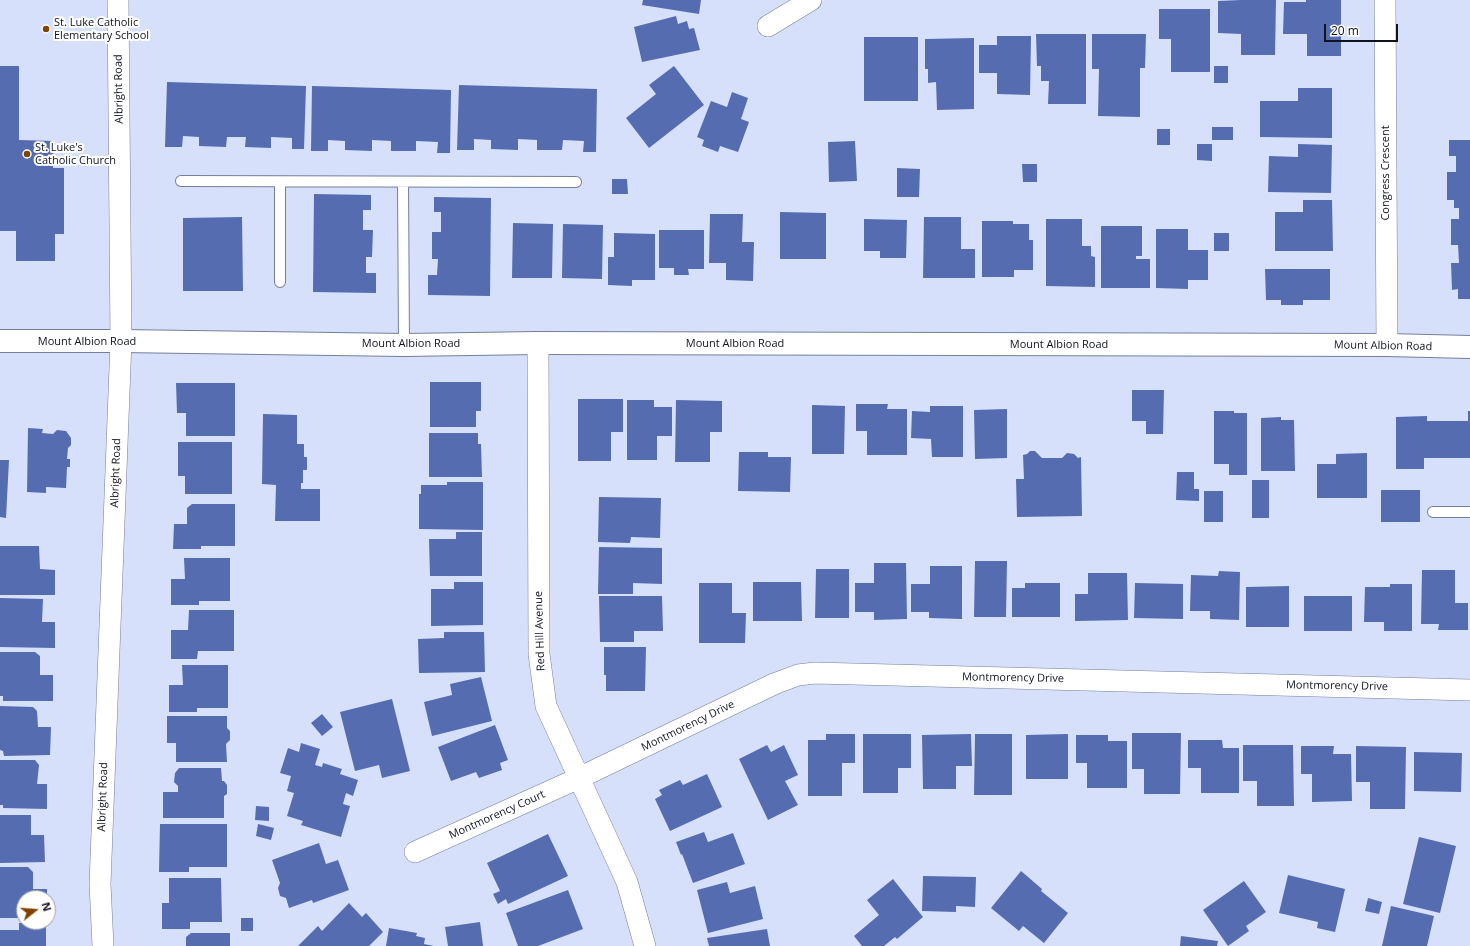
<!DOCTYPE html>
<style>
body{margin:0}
#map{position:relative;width:1470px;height:946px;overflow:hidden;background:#d6e0fb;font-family:"Open Sans",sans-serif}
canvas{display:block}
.north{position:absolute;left:16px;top:890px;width:40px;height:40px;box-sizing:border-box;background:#fff;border:1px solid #9fa1a5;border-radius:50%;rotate:73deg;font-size:11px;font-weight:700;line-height:16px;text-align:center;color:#0f131e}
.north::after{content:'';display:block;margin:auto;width:14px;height:18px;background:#814400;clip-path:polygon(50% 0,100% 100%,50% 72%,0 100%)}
.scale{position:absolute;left:1324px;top:24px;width:74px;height:18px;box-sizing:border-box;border:2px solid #0f131e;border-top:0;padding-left:5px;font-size:12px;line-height:14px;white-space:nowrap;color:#0f131e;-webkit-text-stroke:3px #fff;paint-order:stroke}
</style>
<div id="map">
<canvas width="1470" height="946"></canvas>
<div class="north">N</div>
<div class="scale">20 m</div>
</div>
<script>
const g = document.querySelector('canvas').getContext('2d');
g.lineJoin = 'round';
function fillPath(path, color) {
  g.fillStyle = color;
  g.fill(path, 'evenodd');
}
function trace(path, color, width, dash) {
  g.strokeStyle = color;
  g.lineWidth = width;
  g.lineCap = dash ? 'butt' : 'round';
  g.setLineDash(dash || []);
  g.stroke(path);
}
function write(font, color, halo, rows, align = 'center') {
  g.font = font + ' "Open Sans",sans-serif';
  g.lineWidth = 4;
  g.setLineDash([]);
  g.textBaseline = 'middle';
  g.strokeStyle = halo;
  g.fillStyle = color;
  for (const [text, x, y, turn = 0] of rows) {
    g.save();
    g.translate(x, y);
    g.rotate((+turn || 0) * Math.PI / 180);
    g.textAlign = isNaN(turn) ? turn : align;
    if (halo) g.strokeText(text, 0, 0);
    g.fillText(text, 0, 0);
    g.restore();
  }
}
fillPath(new Path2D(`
 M643,0h58l-2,14 -57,-9z
 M1241,0h35l-1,55h-34v-21l-23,-1v-32z
 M1306,0h35v56h-34v-22h-24l1,-32h22z
 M1159,9h51v63h-39v-33h-12z
 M676,16l2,8 9,-3 2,8 5,-1 6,22 -58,12 -8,-35z
 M1036,34h50v70h-38l1,-23h-8v-15h-4z
 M1092,34h54l-1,34h-5v49l-42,-1 1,-47h-7z
 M997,36h34l-1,59 -33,-1v-21h-18v-28h18z
 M864,37h54v64h-54z
 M974,38v71l-37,1 -1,-28 -8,1v-14h-3v-30z
 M0,66h19v74l35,1 -1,27h11v66h-9v27h-39v-30h-16z
 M674,66l30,39 -55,43 -23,-30 30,-24 -7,-9z
 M1214,66h14v17h-14z
 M167,82l139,4 -2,63h-12v-11l-21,-1v11l-26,-1 1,-10h-19l-1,10 -27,-1v-9l-16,-1 -1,11h-17z
 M459,85l138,4 -1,63h-13l1,-11 -21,-1 -1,10h-25v-10l-19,-1v11l-27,-1v-9l-17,-1v11h-17z
 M312,86l139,4 -1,63h-13l1,-11 -22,-1v10h-25v-10l-19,-1v11l-27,-1v-9l-17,-1v11h-17z
 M1298,88h34v50l-72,-1v-36h38z
 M732,92l16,6 -7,21 8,3 -11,30 -18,-6 -2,6 -16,-6 2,-6 -7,-3 14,-36 16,6z
 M1212,127h21v13h-21z
 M1157,129h13v16h-13z
 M1449,140h21v159h-12v-10l-6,1 -1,-27h8l-1,-18h-7v-26h8v-11h-5v-8h-7v-28h9v-16h-7z
 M855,141l2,40 -28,1 -1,-40z
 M1197,144h15v17l-15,-1z
 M1298,144l34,1 -1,48 -63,-1 1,-36 29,1z
 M1022,164h15v18h-14z
 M897,168l23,1 -1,28h-22z
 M612,179h15l1,15h-16z
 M314,194l57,1v15h-8v20h10l-1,27h-6v16h10v20l-63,-1z
 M434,197l57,1 -1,98 -62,-1v-20h9l1,-16h-6v-27h9v-20h-7z
 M1303,200h29l1,51h-58v-39h28z
 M780,212l46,1v46h-46z
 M710,214h33l-1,28h12l-1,39 -27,-1v-17h-17z
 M242,217l1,74h-60v-73z
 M924,217h37v32h14v29h-52z
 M864,219l43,1 -1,38h-26v-7h-16z
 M1046,219h36v27h9v10l4,1v30l-49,-1z
 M982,221h31v3h16v16h4v30h-19v7h-32z
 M513,223l40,1 -1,54h-40z
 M563,224l40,1 -1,54 -40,-1z
 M1101,226h41v30h-6v3h14v29h-49z
 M1156,229h32v21h20v30h-20v9l-32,-1z
 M659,230h45v39h-16l1,6h-15v-7h-15z
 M614,233l41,1v46h-23v6l-24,-1v-28h6z
 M1214,233h15v18h-15z
 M1265,269h65v31h-27v5h-22v-5h-15z
 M430,382h51v29h-5v16h-46z
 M176,383h59v53h-49v-23h-9z
 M1132,390h32l-1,44h-17v-13h-14z
 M578,399h45v33h-12v29h-33z
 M627,400h27v7h18v29h-15v24h-30z
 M676,400l46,1v31h-12v30h-35z
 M856,404h32l-1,5h20v46h-40v-24h-11z
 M812,405l33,1 -1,48h-32z
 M930,406h33v51h-31l-1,-18 -20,-1 1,-27 18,1z
 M1007,409v49l-32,1 -1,-49z
 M1214,411h20v2h13v62h-18v-11h-15z
 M1468,411h2v47h-46v11h-28v-52l31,-1v5h41z
 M263,414l34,1v29h7v13h3v13h-4v13h-2v6h19v32h-45l1,-36 -14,-1z
 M1281,417v3h13l1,51h-34v-53z
 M28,428l15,1 -1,4 11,1 4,-4 9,1 5,7v7l-3,3 -1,11h3v8h-3l-1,21 -20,-1v6l-19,-1z
 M429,433h49v11h3l1,33h-53z
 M178,442h54v52h-47v-18h-7z
 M1030,451h5l7,7h20l5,-5 7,1 4,4 3,-1 1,59 -65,1 -1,-38h8l-1,-24 4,-1z
 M739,452h29v5h23l-1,35 -52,-1z
 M1367,453v45h-50v-34h19v-10z
 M0,460h9l-3,58 -6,-1z
 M1177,472h17v17h5v12l-23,-1z
 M1252,480h17v38h-17z
 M447,482h36v48l-64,-1v-35h2v-9h26z
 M1381,490h39v32h-39z
 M1204,491h19v31h-19z
 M599,497l62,1 -1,40 -29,-1 -1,6 -32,-1z
 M192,504h43v42h-34v3h-28l1,-25h13v-16z
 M456,532h26v44h-52l-1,-37h27z
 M0,546h39l1,23 15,1v25h-55z
 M599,547l63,1v36l-29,-1v11h-35z
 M184,558h46v43h-31v4h-28v-26h14z
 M975,561h32l-1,56h-32z
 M874,563h32l1,56 -33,1v-8h-19v-29h19z
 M930,566h32v53l-33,-1v-6h-18v-28h19z
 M816,569h33v49h-34z
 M1422,570h33v33h13v27h-30l1,-6h-18z
 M1219,571l21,1 -1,48 -29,-1v-8h-20l1,-36 27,1z
 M1088,573h39l1,47 -53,1v-27h13z
 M454,582h29v43l-52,1v-37h23z
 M753,582h48l1,39h-49z
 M699,583h33v30h14l-1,30h-46z
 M1025,583h35v34h-48v-29h13z
 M1135,583l48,1v35l-49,-1z
 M1390,584h22v47h-28v-9h-20l1,-35h25z
 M1289,586v41h-43v-40z
 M599,596h63l1,35h-29v11h-34z
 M1304,596h48v35h-48z
 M0,598l43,1 -1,23h13v26l-55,-1z
 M189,610h45v41h-36l-1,8h-26v-29h17z
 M444,632h40l1,40 -66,1 -1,-34 26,-1z
 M604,647h42l-1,44h-39v-16h-2z
 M0,652h35l5,4v19h13v26h-50v-5h-3z
 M182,665h46v43h-31v4h-28v-27h14z
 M481,677l11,44 -60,15 -8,-34 28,-7 -2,-11z
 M392,699l18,72 -28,7 -3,-13 -24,6 -15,-59z
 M0,706l33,1 4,4 1,16h13l-1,28 -46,1 -1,-5 -3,-1z
 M322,714l11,13 -11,9 -11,-13z
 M167,716h60v12l3,3v9l-4,4 1,18h-51v-19h-9z
 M495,725l13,35 -8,3 2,7 -23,8 -3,-6 -25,9 -13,-34z
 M1132,733h49l-1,61h-36v-25h-12z
 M826,734h29v29h-13v33h-34v-56h18z
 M863,734h48v34h-13v25h-35z
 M971,734l1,32h-16v23h-33l-1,-54z
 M975,734h37v61h-38z
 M1068,734v45h-42v-44z
 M1076,735h32v6h19v47h-40v-25h-11z
 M1188,740h34l1,8h16v45h-38v-25h-13z
 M301,743l19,6 -5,16 7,2 1,-4 19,6 -2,5 18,6 -5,16 -7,-3 -3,11 7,2 -9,31 -40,-12 2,-4 -16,-5 7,-23 -7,-2 4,-15 -11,-3 8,-25 11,4z
 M767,745l4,7 13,-7 14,30 -13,6 13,24 -30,15 -29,-61z
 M1243,745h50l1,61h-37v-25h-14z
 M1301,746h33l-1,8h18l1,47 -40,1v-28h-11z
 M1356,746l50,1 -1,62h-35v-27h-14z
 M1414,752l48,1 -1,39 -47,-1z
 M0,760h35l4,5 -2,19h10v25l-44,-1v-3h-3z
 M179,768h42l1,13h2l3,4v9l-3,2v22h-61v-26h15v-6l-4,-4 1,-9z
 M707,774l15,33 -52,24 -15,-32 7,-4 -3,-5 21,-10 3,5z
 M256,806l13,1v14l-14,-1z
 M0,815h31v20h13l1,27 -45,1z
 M160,824h67v43h-38v5h-30z
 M258,824l16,4 -3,12 -15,-4z
 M704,832l4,10 25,-9 12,31 -52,19 -11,-29 -1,1 -5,-13z
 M548,834l20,42 -60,28 -2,-5 -8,5 -5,-10 7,-3 -13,-28z
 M1419,837l37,9 -16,67 -37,-9z
 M319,843l7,21 12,-4 11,30 -36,13 -1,-3 -23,8 -3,-10 -6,-2 -2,-8 2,-5 -8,-23z
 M0,867h28l5,5v17h14v9h-23v20h-24z
 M1021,871l21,18 -1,2 27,22 -24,30 -21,-17 -4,5 -28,-23z
 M1288,875l57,14 -10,43 -18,-4 1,-6 -39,-9z
 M923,876l53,1 -1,30 -19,-1v6l-34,-1z
 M169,878h52l1,44h-32v7h-28v-26h7z
 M893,879l30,38 -26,22 -2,-2 -11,9h-22l-8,-10 25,-21 -12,-15z
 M1244,881l22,31 -20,14 3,5 -21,15 -25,-36z
 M727,882l3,11 25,-7 8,33 -55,14 -11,-43z
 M568,890l15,39 -45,17h-20l-12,-33z
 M1368,898l14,4 -3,12 -14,-3z
 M349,903l13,14 4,-4 17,19 -14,14h-71l20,-20 4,5z
 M1391,906l43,10 -7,30h-45z
 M241,918h12v13h-12z
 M480,922l3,24h-35l-3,-19z
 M19,923h27v23h-46v-16h19z
 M389,928l28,5 -1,3 9,2 -1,6 10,2h-48z
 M767,929l3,17h-61l-2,-8z
 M191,933h39v13h-44v-9z
 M1181,936l37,5 -1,5h-37z`), '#556cb1');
const lane = new Path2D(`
 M181,181l395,1
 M403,182l1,163
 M280,282v-100
 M1433,512h37`);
const street = new Path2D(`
 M1385,0l2,345
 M768,26l43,-26
 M538,343l1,311 7,52 81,176 18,64
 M415,852l164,-74 195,-94 24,-9 17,-2 655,17
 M103,946l-3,-62 21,-543 -3,-341`);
const secondary = new Path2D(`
 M0,341h121l283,4 134,-2 849,2 83,2`);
trace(lane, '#747f9c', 12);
trace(street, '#747f9c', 22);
trace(secondary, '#747f9c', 24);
trace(lane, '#fff', 10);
trace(street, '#fff', 21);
trace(secondary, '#fff', 22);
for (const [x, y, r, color] of [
 [46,29,4,"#814400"],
 [27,154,4,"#814400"]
]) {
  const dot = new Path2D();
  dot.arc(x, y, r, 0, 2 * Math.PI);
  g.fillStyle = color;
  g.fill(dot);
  trace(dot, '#fff', 1.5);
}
write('11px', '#0f131e', '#fff', [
 ["St. Luke Catholic",54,23],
 ["Elementary School",54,36],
 ["St. Luke's",35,148],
 ["Catholic Church",35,161]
], 'left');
write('11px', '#0f131e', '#fff', [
 ["Albright Road",119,89,-91],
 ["Congress Crescent",1386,173,-90],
 ["Mount Albion Road",87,342],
 ["Mount Albion Road",411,344],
 ["Mount Albion Road",735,344],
 ["Mount Albion Road",1059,345],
 ["Mount Albion Road",1383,346,1],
 ["Albright Road",116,473,-88],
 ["Red Hill Avenue",540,631,-92],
 ["Montmorency Drive",1013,678,1],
 ["Montmorency Drive",1337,686,1],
 ["Montmorency Drive",688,726,-26],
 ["Albright Road",103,797,-88],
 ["Montmorency Court",497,815,-24]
]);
</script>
